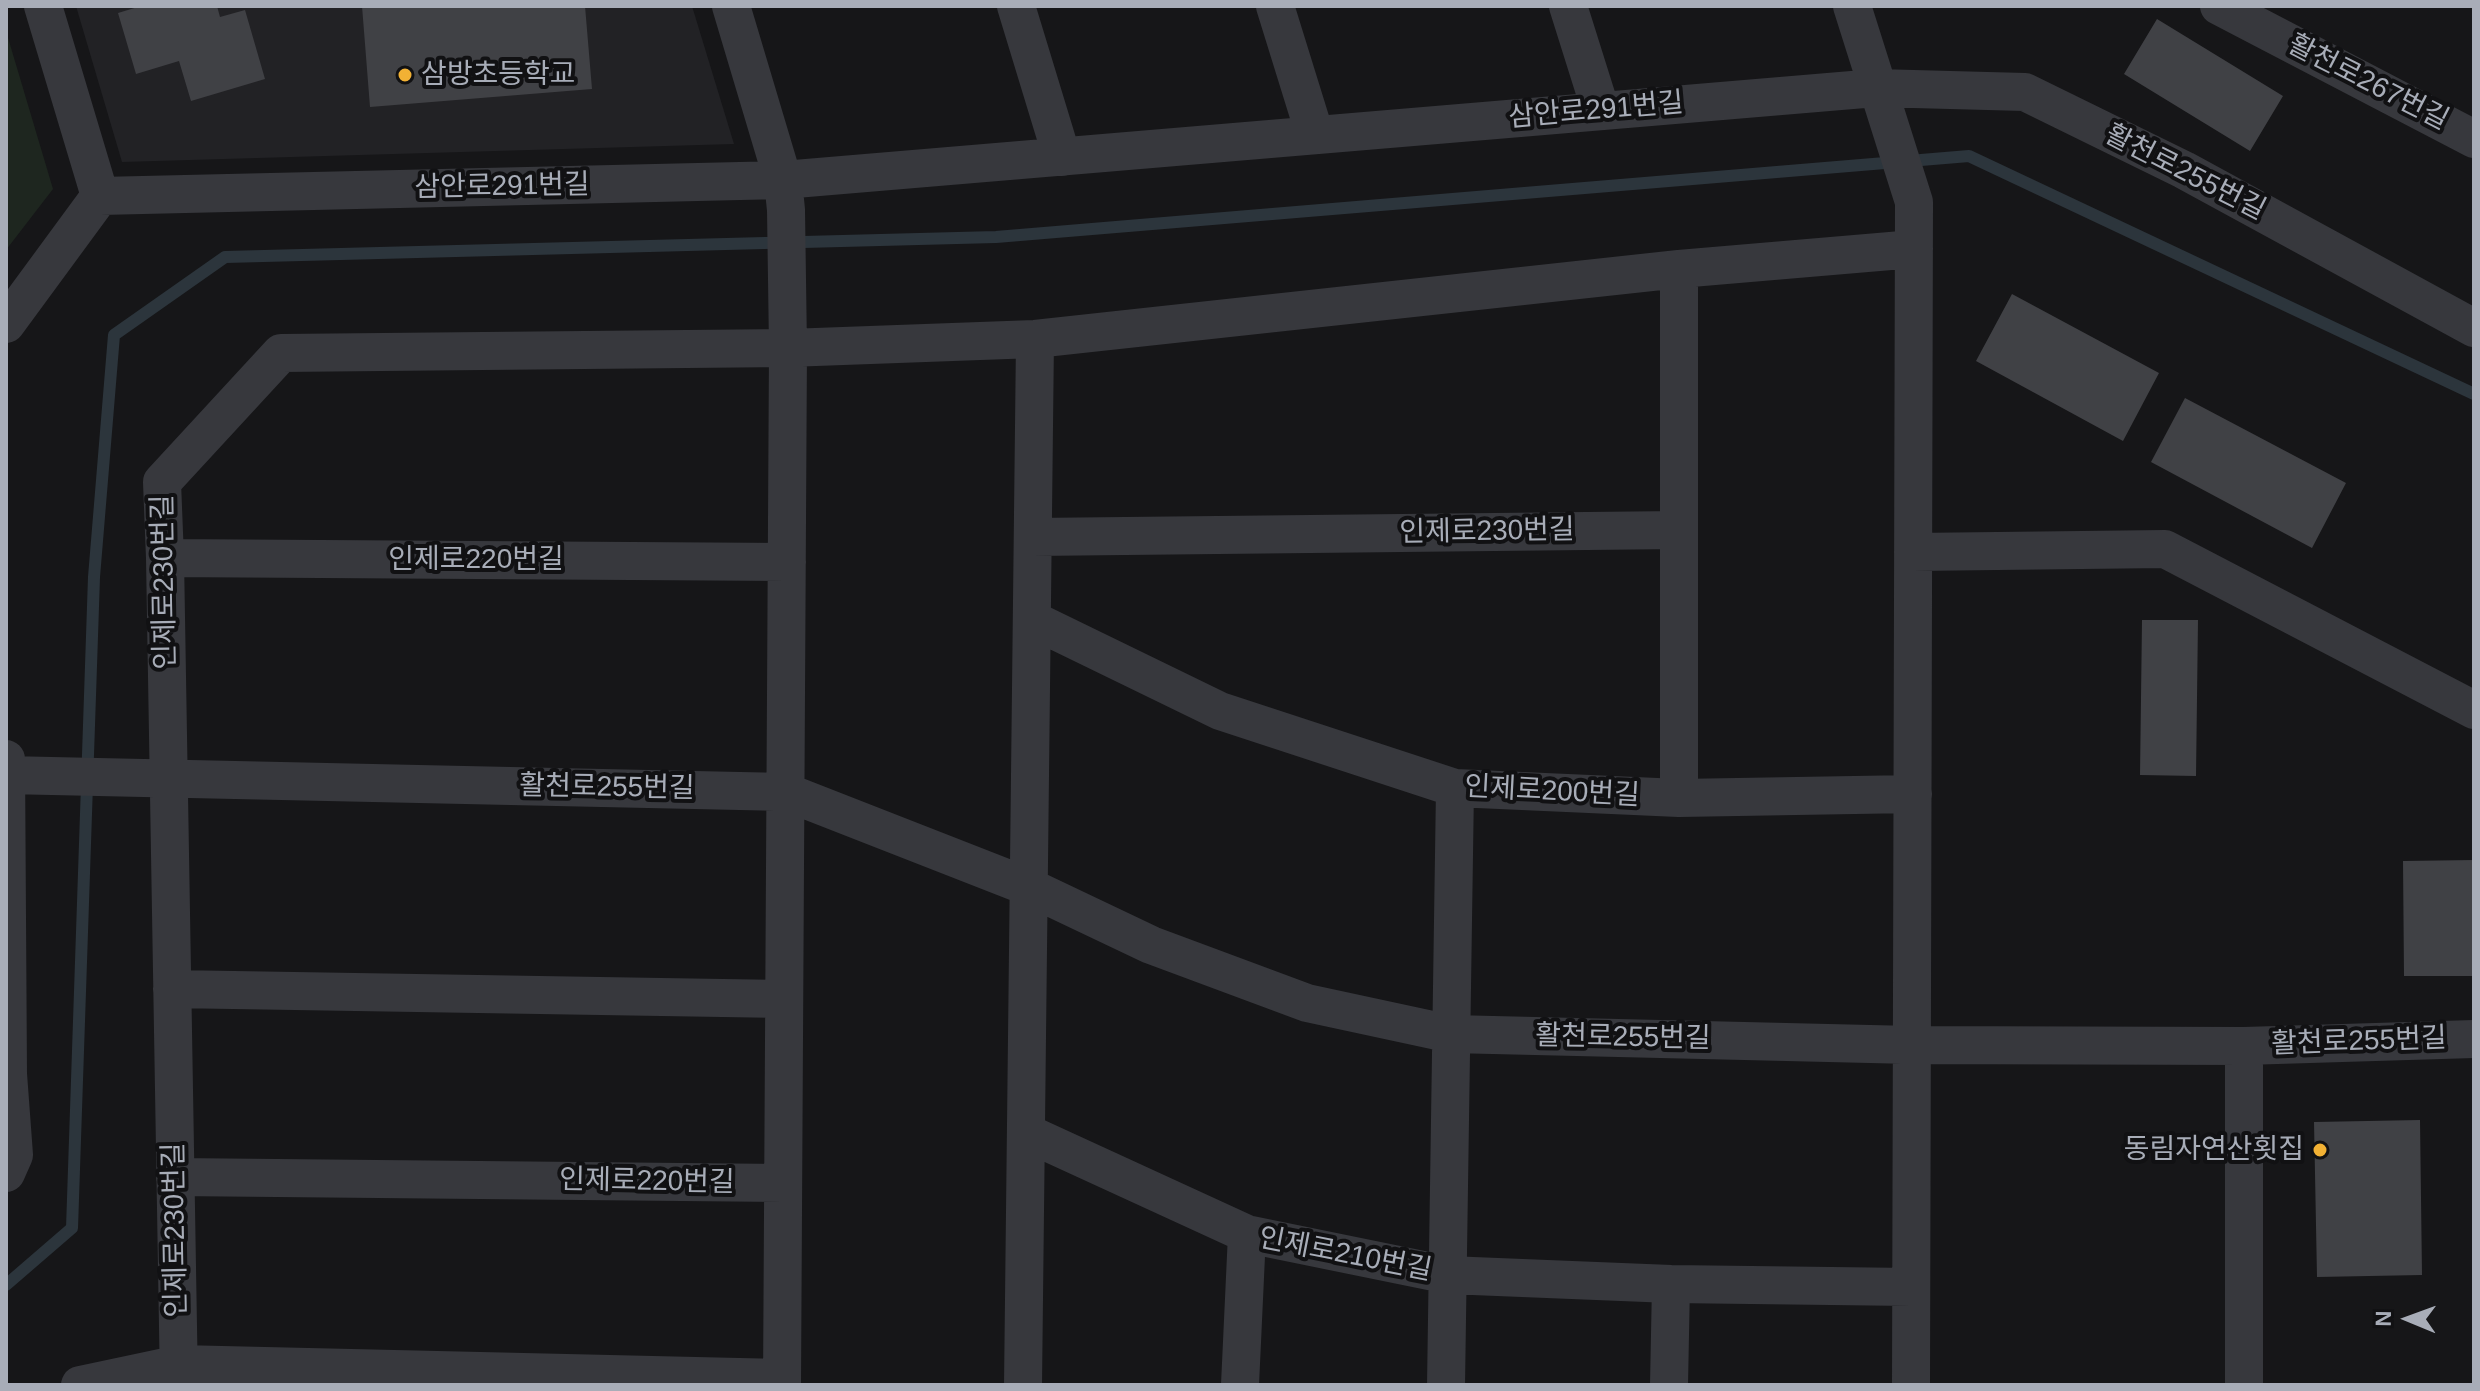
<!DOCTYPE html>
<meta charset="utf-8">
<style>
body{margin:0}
#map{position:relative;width:2480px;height:1391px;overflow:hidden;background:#161618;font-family:Arial,sans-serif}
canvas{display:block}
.frame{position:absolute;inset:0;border:8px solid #a8adb8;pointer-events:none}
.north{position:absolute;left:2368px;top:1279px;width:80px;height:80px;-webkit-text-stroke:6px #111113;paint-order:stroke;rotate:271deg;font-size:22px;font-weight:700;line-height:32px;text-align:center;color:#a8adb8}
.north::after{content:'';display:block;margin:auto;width:28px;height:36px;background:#a8adb8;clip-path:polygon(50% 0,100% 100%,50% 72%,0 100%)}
</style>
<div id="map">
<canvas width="2480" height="1391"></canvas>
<div class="frame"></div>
<div class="north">N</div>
</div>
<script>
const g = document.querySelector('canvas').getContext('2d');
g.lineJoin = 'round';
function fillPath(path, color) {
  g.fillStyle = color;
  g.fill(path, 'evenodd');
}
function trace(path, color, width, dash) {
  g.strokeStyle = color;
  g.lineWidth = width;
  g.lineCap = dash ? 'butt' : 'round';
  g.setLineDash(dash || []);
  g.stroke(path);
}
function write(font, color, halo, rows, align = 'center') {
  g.font = font + ' Arial,"Noto Sans KR",sans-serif';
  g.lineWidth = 8;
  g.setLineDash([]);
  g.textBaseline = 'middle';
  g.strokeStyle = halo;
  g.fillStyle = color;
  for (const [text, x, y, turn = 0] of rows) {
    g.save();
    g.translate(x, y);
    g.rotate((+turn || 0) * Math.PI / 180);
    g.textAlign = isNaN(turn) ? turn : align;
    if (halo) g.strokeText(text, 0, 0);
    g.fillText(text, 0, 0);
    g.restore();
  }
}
fillPath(new Path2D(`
 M76,6h616l42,138 -612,18z`), '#222225');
fillPath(new Path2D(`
 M6,31l47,158 -47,61z`), '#1e261f');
trace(new Path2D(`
 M6,1285l66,-57 22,-651 20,-242 111,-78 771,-20 973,-81 505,238`), '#2c353c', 12);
fillPath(new Path2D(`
 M141,6h76l3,11 25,-7 20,69 -74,22 -12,-40 -43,13 -18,-61z
 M362,6h223l7,83 -222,18z
 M2157,19l126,77 -33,55 -126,-77z
 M2012,294l147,79 -36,68 -147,-80z
 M2185,398l161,85 -34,65 -161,-86z
 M2142,620h56l-2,156 -56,-1z
 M2474,860v116h-70l-1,-115z
 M2420,1120l2,155 -105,2 -3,-155z`), '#404145');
trace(new Path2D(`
 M43,6l57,190
 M731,6l52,174 3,30 2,138 247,-9 644,-70 235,-20
 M1016,6l46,151
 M1275,6l40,129
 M1568,6l33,105
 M1852,6l62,196 -3,1183
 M2219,6l255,133
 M6,324l94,-128 683,-16 1093,-92 149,4 159,78 290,158
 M1033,537l646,-7
 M1913,552l252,-3 309,161
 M165,558l622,4
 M1033,620l187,91 235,77 224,10 234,-4
 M6,759l2,315 6,81 -8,18
 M6,775l780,17 243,95 122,58 156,58 144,31 461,11 332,1 230,-7
 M1679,798v-529
 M172,989l612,10
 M1027,1133l220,101 201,41 223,9 240,3
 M175,1177l608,6
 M80,1385l99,-21 603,14
 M179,1385l-14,-827 -3,-76 119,-129 507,-5 -6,1037
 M1023,1385l12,-1046
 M1240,1385l7,-151
 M1446,1385l9,-597
 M1669,1385l2,-101
 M2244,1385v-339`), '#37383d', 38);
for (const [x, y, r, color] of [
 [405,75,8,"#f2b134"],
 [2320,1150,8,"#f2b134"]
]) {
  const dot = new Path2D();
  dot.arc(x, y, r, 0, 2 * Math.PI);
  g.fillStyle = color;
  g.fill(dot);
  trace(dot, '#111113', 3);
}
write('28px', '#a8adb8', '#111113', [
 ["삼방초등학교",421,75],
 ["동림자연산횟집",2304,1150,"right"]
], 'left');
write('28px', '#a8adb8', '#111113', [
 ["활천로267번길",2368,83,27],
 ["삼안로291번길",1596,111,-5],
 ["활천로255번길",2185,173,27],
 ["삼안로291번길",502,187,-1],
 ["인제로230번길",1487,532,-1],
 ["인제로220번길",476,560],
 ["인제로230번길",165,582,-91],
 ["활천로255번길",607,788,1],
 ["인제로200번길",1552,792,3],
 ["활천로255번길",1623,1038,1],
 ["활천로255번길",2359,1042,-2],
 ["인제로220번길",647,1182,1],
 ["인제로230번길",176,1230,-91],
 ["인제로210번길",1345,1255,11]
]);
</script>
